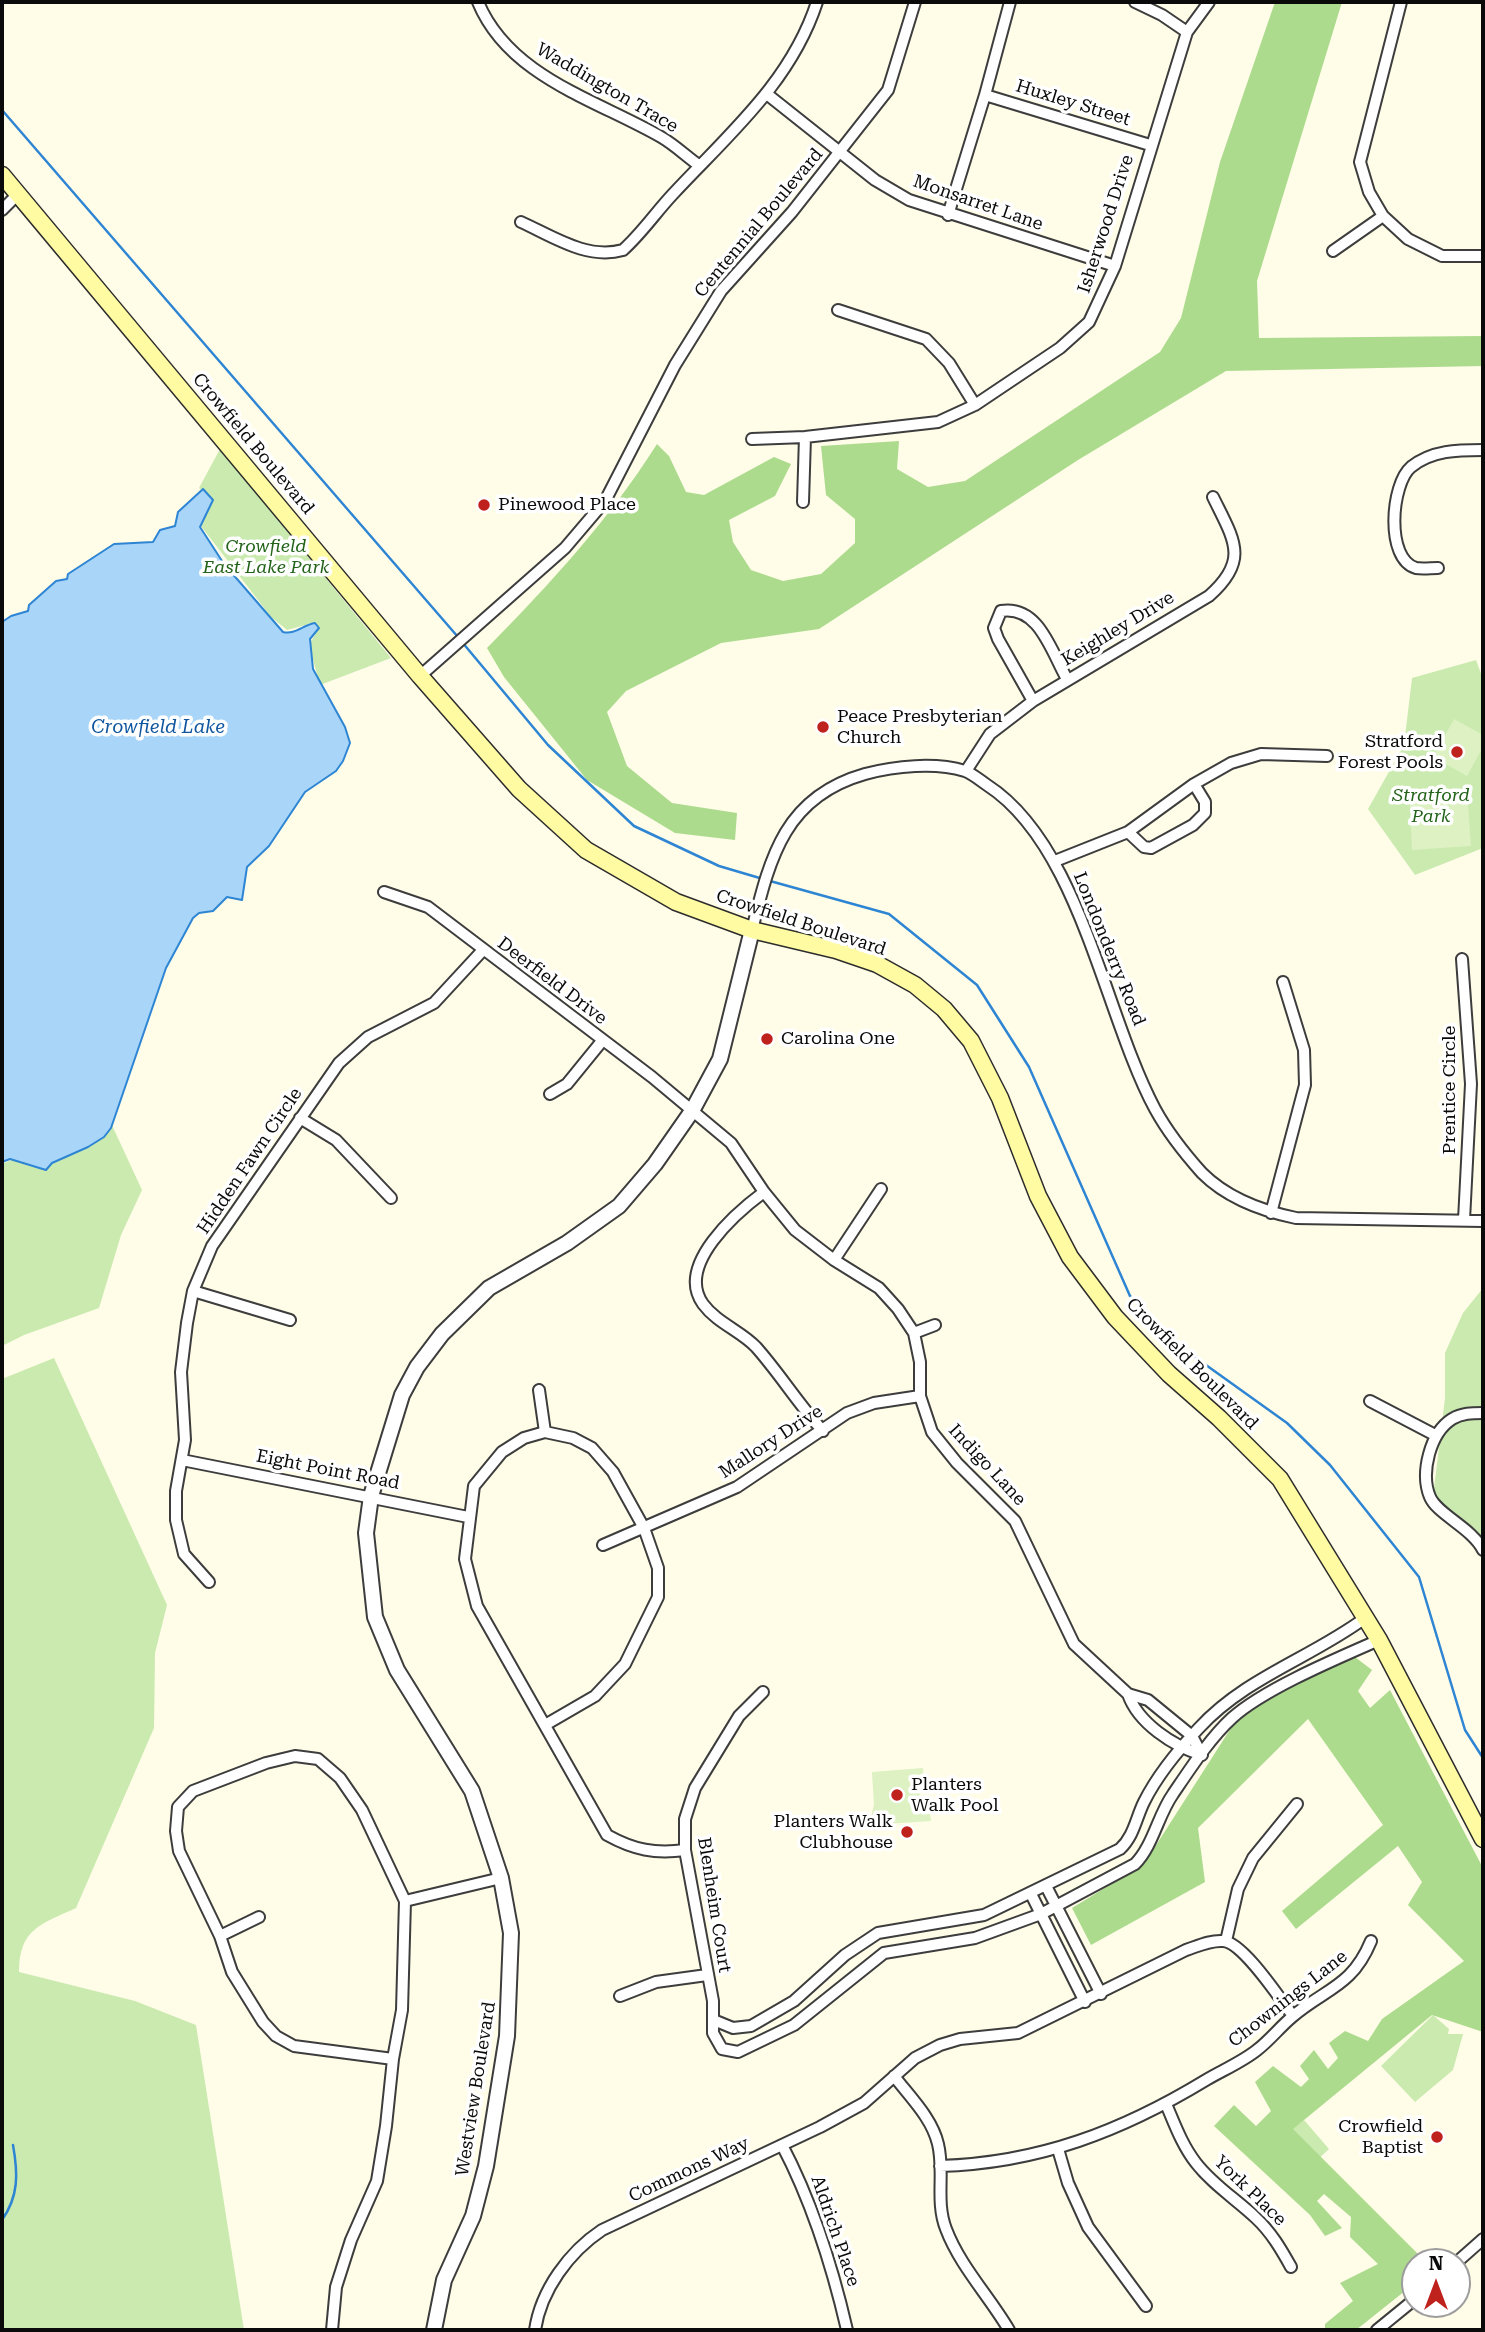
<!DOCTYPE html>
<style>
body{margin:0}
#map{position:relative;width:1485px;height:2332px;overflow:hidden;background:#fffce7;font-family:"Roboto Serif",serif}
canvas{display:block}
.frame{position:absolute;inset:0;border:4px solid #0a0a0a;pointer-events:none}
.north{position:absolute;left:1401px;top:2248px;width:70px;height:70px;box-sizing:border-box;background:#fff;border:2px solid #9d9d9d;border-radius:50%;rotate:0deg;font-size:19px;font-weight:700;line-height:28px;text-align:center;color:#0a0a0a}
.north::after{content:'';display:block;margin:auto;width:24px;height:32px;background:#bf211d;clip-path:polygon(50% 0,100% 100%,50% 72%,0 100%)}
</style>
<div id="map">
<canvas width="1485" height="2332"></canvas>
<div class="frame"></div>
<div class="north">N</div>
</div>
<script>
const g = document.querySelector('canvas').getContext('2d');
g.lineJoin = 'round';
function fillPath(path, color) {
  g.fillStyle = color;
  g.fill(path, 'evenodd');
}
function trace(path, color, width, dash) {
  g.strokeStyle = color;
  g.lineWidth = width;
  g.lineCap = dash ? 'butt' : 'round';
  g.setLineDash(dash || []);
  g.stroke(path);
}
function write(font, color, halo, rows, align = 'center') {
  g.font = font + ' "Roboto Serif",serif';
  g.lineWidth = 7;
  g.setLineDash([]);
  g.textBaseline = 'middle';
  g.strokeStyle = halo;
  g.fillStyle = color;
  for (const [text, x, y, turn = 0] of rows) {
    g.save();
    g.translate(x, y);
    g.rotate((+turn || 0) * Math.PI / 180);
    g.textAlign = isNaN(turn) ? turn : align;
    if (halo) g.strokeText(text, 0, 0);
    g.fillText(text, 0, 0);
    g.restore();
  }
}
fillPath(new Path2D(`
 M220,449l171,209 -71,27 -11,-40 10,-17 -10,-4 -22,6 -16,-13 -70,-91 1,-11 10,-16 -13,-11z
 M1476,660l7,19v169l-68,27 -47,-66 36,-64 8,-67z
 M110,1121l32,69 -21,45 -22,73 -75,27 -22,11v-182z
 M1483,1288v262l-50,-53 12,-99v-45l18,-40z
 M54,1358l113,247 -12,48 -1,75 -78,180c-35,16 -57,21 -57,64l116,29 61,24 48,305h-242v-951z
 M1433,2015l16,14 -1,5h15l-10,36 -38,32 -34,-36z
 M1304,2120l25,29 -14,13 -28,-29z`), '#caeab0');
fillPath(new Path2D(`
 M1275,2h67l-85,279 2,57 224,-2v30l-257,5 -148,89 -259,169 -98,14 -95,48 -19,21 20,54 45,37 65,10 -2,27 -60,-7 -88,-53 -83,-103 -17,-29c63,-64 122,-128 170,-204l12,12 17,36 18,3 70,-38 17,7 -16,32 -46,24 4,22 18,28 32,11 38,-7 34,-31v-24l-29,-24 -5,-49 78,-5 -2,28 31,18 37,-6 195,-129 21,-34 39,-156z
 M1351,1654l21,16 -14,21 12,17 20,-18 93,178v164l-51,-17 -139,114 133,133h-11v21l-59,47h-31v-6l28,-23 -13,-18 38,-19 -28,-27 1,-20 -27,-23 -7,7 25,27 -17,8 -15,-21 -96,-89 20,-21 22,21 15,-15 -16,-29 18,-16 28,21 8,-8 -9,-13 14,-16 14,19 10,-11 -9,-15 16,-12 23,10 14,-22 82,-58 -56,-56 14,-23 -24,-36 -102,83 -14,-18 101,-86 -75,-106 -110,109 7,54 -114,63 -19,-37 72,-44 94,-147z`), '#acdb8e');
fillPath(new Path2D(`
 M1454,719l29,16v12l-16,29 -34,-19z
 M1467,790l4,56 -59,4 -3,-56z
 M923,1768l1,18h-5l2,28h9l1,7 -45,3 -1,-5 -15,1 4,-15 -2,-33z`), '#ddf1c2');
const water = new Path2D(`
 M203,489l10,11 -13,27 24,37 59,68c12,3 20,-7 32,-9l4,5 -9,11 3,30 32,58 5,16 -7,18 -7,10 -31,21 -36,54 -22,21 -5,33 -15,-3 -14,14 -14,2 -6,5 -27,50 -55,160 -7,9 -16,10 -36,16 -6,7 -36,-11 -8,3v-540l9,-6 17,-5 1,-6 27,-24 11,-2 1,-5 46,-30 39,-2 7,-12 15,-4 3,-14z`);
fillPath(water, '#a9d5f9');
trace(water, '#2d85d3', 2);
trace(new Path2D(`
 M2,110l456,527
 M462,642l86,103 86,81 85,40 44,13
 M770,881l119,33 88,71 52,82 101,229 55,54 102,73 43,42 89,112 46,153 18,28
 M2,2220c17,-24 16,-47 11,-75`), '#2d85d3', 2.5);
const minor = new Path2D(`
 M478,2c31,75 119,98 183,135 14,8 26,20 39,29
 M1135,2l27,13 25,17
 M1401,2l-41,160 9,30 14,24 25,23 34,17h41
 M768,95l107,85 34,20 206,66
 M985,95l165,50
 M2,210l16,-16
 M948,215l37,-120 25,-93
 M521,222c33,15 66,38 102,28 19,-17 33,-38 50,-56 56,-60 118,-112 144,-192
 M1333,251l50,-35
 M838,310l88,29 23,24 26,42
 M752,439l53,-2 133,-15 37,-17 85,-57 29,-26 26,-56 72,-234 22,-30
 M803,502l2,-65
 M1438,568c-7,0 -16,1 -22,0 -31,-9 -25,-84 -5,-101 21,-17 47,-17 72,-17
 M420,676l145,-128 40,-47 70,-136 46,-74 71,-79 96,-122 27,-88
 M1033,701l-35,-62 -4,-11 7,-17c38,-6 50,40 66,68
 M966,771l24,-37 43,-33 176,-105c41,-36 25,-56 4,-99
 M1128,832l16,15 7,1 42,-23 12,-12v-11l-11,-18
 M1055,861l73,-29 66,-48 37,-21 30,-9 66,2
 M384,892l44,15 224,170 79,66 33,49 31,38 39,30 45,28 19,21 16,24 6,29v34l12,36 25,31 58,58 59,123 54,50 20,6 44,36 10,19c-29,-9 -64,-32 -74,-61
 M752,930c18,-72 32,-133 113,-156 30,-8 70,-12 100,-3 8,3 16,10 22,14 93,60 117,229 168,324 12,22 30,45 47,64 25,25 60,38 94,45l187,3
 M1462,959l9,125 -7,136
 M550,1094l17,-10 35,-43
 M300,1118l36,22 55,58
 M764,1192c-27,20 -89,73 -61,112 14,19 38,27 53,43 24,27 43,58 67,84
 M1271,1213l34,-128 -1,-35 -21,-68
 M834,1260l47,-71
 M193,1291l97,29
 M914,1333l21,-8
 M539,1390l6,42
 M1370,1401l65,34
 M1483,1413c-11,0 -21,0 -31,6 -22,14 -32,54 -22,78 7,17 42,31 53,53
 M182,1460l286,57
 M603,1545l134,-58 110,-74 27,-10 46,-7
 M209,1582l-25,-28 -8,-34v-29l9,-51 -4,-68 6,-49 6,-32 19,-45 127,-183 29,-26 66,-34 49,-53
 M763,1692l-24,24 -44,72 -10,31v31l28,151v32l9,16 16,3 56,-27 90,-72 91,-15 66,-24 94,-50c18,-18 23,-49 38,-70 17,-25 37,-56 59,-76 32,-29 106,-60 147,-78
 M545,1725l50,-29 30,-32 33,-67v-29l-14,-40 -31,-56 -21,-24 -19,-10 -28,-6 -21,6 -22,14 -28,34 -9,73 12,47 130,229c27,15 48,19 78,15
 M1046,1886l55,108
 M1031,1894l54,108
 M405,1901l96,-23
 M220,1936l39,-19
 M1226,1941l12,-52 15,-31 44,-54
 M620,1996l36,-14 51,-7
 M716,2021l17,7 18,-2 43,-25 51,-46 33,-22 106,-18 136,-66c14,-13 16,-31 24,-47 13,-26 35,-53 55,-74 47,-51 112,-70 166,-110
 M894,2076c16,21 38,42 44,68 7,28 -3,57 8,85 14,37 43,67 63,101
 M1166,2104c9,21 16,41 30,59 17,22 40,36 60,55 15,14 25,31 35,49
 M782,2145c31,59 50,120 65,185
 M1058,2149l10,34 20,44 58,79
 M940,2166c99,-3 182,-35 266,-86 17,-10 36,-18 51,-30 13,-10 23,-23 35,-33 34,-29 60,-30 79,-76
 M1457,2262l26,-23
 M332,2330l4,-43 15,-47 26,-59 9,-55 7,-67 9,-49 3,-109 -43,-91 -22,-32 -22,-19 -23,-3 -29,7 -73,28 -15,16 -2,24 3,20 41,85 12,36 31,50 13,14 18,10 99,13
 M535,2330c6,-40 34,-78 67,-100l218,-103 44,-24 51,-45 25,-13 20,-6 58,-6 168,-83c12,-4 24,-10 37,-9 20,1 57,58 70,75
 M1377,2330l38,-31`);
const tertiary = new Path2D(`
 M434,2330l10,-50 29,-64 13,-50 21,-130 4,-103 -10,-55 -29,-87 -75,-121 -22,-53 -9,-84 5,-37 31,-101 15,-28 25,-33 47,-46 78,-45 52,-37 36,-42 37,-53 28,-52 32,-129`);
const secondary = new Path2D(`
 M2,175l418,501 99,113 67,61 90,52 76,28 84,20 41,14 38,21 29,24 27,32 29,57 38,98 32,61 45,60 54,57 50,44 61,61 99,161 104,199`);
trace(minor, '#3d3d3d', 14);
trace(tertiary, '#3d3d3d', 18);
trace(secondary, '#2c2c2c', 19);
trace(minor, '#fff', 10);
trace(tertiary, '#fff', 14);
trace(secondary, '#fffba2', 16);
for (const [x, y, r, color] of [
 [484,505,7,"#bf211d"],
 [823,727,7,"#bf211d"],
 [1457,752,7,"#bf211d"],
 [767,1039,7,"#bf211d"],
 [897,1795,7,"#bf211d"],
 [907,1832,7,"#bf211d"],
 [1437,2137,7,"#bf211d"]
]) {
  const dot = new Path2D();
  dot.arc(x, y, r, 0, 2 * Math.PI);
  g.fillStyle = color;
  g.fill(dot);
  trace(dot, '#fff', 2.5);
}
write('18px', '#0a0a0a', '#fff', [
 ["Waddington Trace",607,88,30],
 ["Huxley Street",1073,103,17],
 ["Monsarret Lane",978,203,19],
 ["Centennial Boulevard",759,223,-50],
 ["Isherwood Drive",1106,224,-72],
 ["Crowfield Boulevard",253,444,50],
 ["Keighley Drive",1118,629,-31],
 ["Crowfield Boulevard",801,923,18],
 ["Londonderry Road",1109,949,68],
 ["Deerfield Drive",552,981,37],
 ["Prentice Circle",1450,1090,-90],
 ["Hidden Fawn Circle",250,1161,-56],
 ["Crowfield Boulevard",1192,1364,45],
 ["Mallory Drive",771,1442,-33],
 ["Indigo Lane",987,1465,47],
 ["Eight Point Road",328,1470,11],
 ["Blenheim Court",714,1905,81],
 ["Chownings Lane",1288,1999,-38],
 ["Westview Boulevard",476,2089,-81],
 ["Commons Way",689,2170,-25],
 ["York Place",1250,2191,44],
 ["Aldrich Place",835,2231,71]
]);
write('18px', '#0a0a0a', '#fff', [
 ["Pinewood Place",498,505],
 ["Peace Presbyterian",837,717],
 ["Church",837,738],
 ["Stratford",1443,742,"right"],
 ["Forest Pools",1443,763,"right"],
 ["Carolina One",781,1039],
 ["Planters",911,1785],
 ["Walk Pool",911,1806],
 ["Planters Walk",893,1822,"right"],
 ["Clubhouse",893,1843,"right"],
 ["Crowfield",1423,2127,"right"],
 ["Baptist",1423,2148,"right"]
], 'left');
write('italic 18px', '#236319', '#fff', [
 ["Crowfield",266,547],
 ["East Lake Park",266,568],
 ["Stratford",1431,796],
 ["Park",1431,817]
]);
write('italic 19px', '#0f569f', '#fff', [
 ["Crowfield Lake",158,727]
]);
</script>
